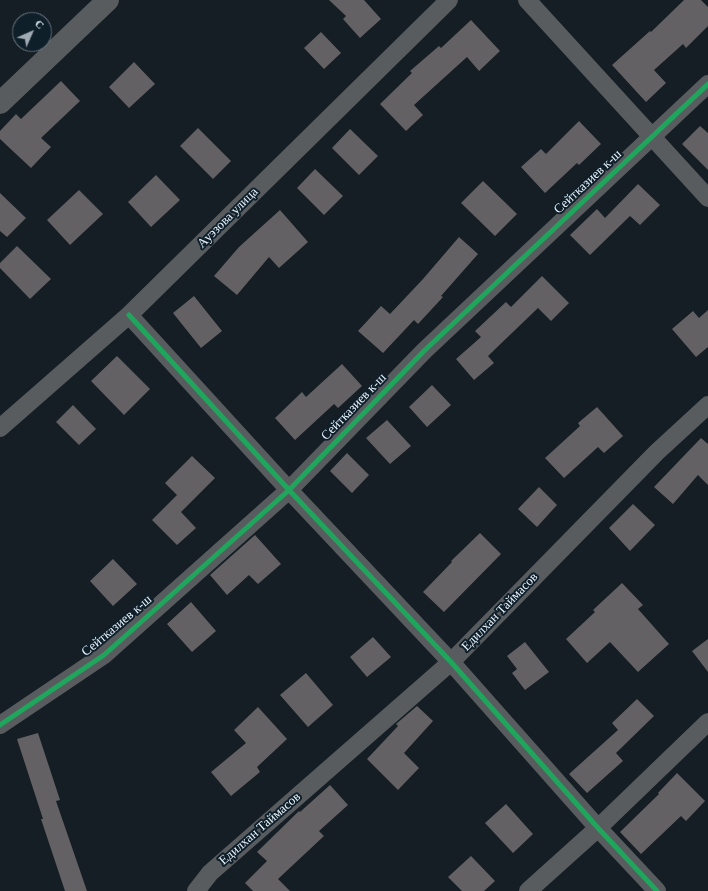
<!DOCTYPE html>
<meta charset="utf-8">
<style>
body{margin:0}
#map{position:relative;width:708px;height:891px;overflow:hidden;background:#151e24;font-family:"Times New Roman",serif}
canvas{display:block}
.north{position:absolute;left:12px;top:12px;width:40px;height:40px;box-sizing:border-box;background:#0f1f2a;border:1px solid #67757f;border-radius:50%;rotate:45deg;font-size:11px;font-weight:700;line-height:16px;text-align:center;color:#ebf6fe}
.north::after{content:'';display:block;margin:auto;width:14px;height:18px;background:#a0aab2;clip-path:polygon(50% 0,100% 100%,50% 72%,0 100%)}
</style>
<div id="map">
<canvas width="708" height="891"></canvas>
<div class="north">С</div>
</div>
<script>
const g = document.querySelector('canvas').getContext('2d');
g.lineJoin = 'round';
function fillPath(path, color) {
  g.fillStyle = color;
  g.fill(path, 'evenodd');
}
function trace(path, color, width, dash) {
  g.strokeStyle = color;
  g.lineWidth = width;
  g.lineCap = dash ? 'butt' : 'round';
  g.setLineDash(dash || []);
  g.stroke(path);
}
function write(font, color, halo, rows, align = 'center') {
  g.font = font + ' "Times New Roman",serif';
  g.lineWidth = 4;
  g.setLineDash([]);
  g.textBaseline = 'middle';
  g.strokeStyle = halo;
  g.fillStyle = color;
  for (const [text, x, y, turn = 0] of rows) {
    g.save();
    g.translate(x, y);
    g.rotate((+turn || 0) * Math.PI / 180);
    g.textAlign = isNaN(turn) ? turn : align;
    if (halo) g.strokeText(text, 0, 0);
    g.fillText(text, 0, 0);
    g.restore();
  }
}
fillPath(new Path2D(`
 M329,0h35l17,19 -21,19 -17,-19 3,-3z
 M684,0h17l7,7v19l-22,22 -3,-4 -29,26 12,13 -20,19 -34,-37 38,-34 1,1z
 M471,20l29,31 -21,20 -12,-14 -53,48 9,10 -17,16 -26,-27 32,-31 -2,-2 29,-25 2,2z
 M321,32l20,21 -17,16 -20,-21z
 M134,62l21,22 -26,24 -20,-21z
 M61,81l19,20 -39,37 10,9 -20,21 -31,-29v-8l16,-17 5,5z
 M579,121l22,23 -22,21 -2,-2 -32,30 -24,-26 20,-18 5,5z
 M700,126l8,7v37l-26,-26z
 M198,128l33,33 -18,18 -33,-33z
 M350,129l28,27 -19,19 -27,-27z
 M315,169l28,27 -19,19 -27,-27z
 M156,175l24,25 -29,27 -23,-25z
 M483,181l34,33 -22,22 -34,-33z
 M638,184l22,21 -20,20 -10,-9 -40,39 -20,-20 27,-26 8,9z
 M79,190l24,24 -33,31 -23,-25z
 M0,193l26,25 -19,19 -7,-6z
 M280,210l28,32 -29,26 -10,-11 -32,38 -23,-19 25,-29z
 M459,237l19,17 -37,42 2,1 -25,27 -4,-4 -31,33 -25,-22 23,-25 9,8 33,-35z
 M17,246l34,33 -21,20 -30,-31v-5z
 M542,276l27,27 -18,18 -13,-13 -50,48 6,7 -20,17 -18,-21 25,-22 -6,-6 31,-29 5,5z
 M194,296l28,35 -21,17 -28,-35z
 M708,310v37l-12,10 -24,-28 21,-18 6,7z
 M117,356l33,33 -26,26 -33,-34z
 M342,364l20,22 -24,22 -4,-4 -39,36 -20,-22 27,-26 4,5z
 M432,385l19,20 -24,22 -18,-20z
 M73,405l23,24 -17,16 -23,-23z
 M597,407l26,29 -19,17 -6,-6 -34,31 -19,-20 35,-32 -2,-3z
 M387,420l24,26 -21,18 -24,-26z
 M701,438l7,6v41l-10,-10 -25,29 -19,-17z
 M347,453l22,22 -17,18 -22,-22z
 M192,456l23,22 -34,34 15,16 -19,17 -25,-25 25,-25 -12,-12z
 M539,487l18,18 -20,22 -19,-18z
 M633,504l22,21 -25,26 -21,-23z
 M480,533l21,21 -57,58 -21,-20 29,-30 -1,-1z
 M255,535l26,29 -23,20 -9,-9 -22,20 -17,-20z
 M113,559l24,25 -24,22 -23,-25z
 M622,583l21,22 -5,4 31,35 -31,28 -28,-30 -23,21 -21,-24 29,-27 -2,-2z
 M191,602l25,29 -24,21 -25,-28z
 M373,637l18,20 -24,20 -17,-20z
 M708,639v33l-16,-21z
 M525,642l24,30 -24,18 -13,-17 5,-4 -10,-13z
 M306,673l27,32 -25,22 -28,-32z
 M637,699l17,17 -38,37 7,8 -36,32 -18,-19 49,-44 -6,-7z
 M417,706l16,15 -29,32 15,15 -21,22 -31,-31 31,-33 -2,-2z
 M258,707l29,32 -30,28 3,5 -29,24 -20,-24 35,-29 -12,-13z
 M38,733l22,67 -4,1 31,90h-22l-24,-72h2l-26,-80z
 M677,773l28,28 -19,20 -5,-5 -40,38 -21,-22 39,-38 -1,-1z
 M330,785l18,20 -29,26 5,5 -46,43 12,12h-37l-8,-8 22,-22 -10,-9 42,-41 1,1z
 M506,804l27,30 -20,19 -28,-30z
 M471,856l24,25 -11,10h-22l-14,-14z`), '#636164');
trace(new Path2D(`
 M527,0l181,198
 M129,315l160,175 162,172 147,166 59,63
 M0,428l129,-113 320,-315
 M0,725l104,-70 185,-165 135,-139 284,-267
 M196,891l14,-18 241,-211 206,-210 51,-47
 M528,891l70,-63 110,-106`), '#585c5f', 18);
trace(new Path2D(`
 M0,103l108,-103`), '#585c5f', 22);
trace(new Path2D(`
 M129,315l160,175 162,172 147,166 59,63
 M0,725l104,-70 185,-165 135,-139 284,-267`), '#20a55d', 5);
write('13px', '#ebf6fe', '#0f1f2a', [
 ["Сейтказиев к-ш",588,182,-43],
 ["Ауэзова улица",228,218,-45],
 ["Сейтказиев к-ш",354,407,-46],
 ["Едилхан Таймасов",500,612,-46],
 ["Сейтказиев к-ш",117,626,-40],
 ["Едилхан Таймасов",260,829,-41]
]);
</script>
